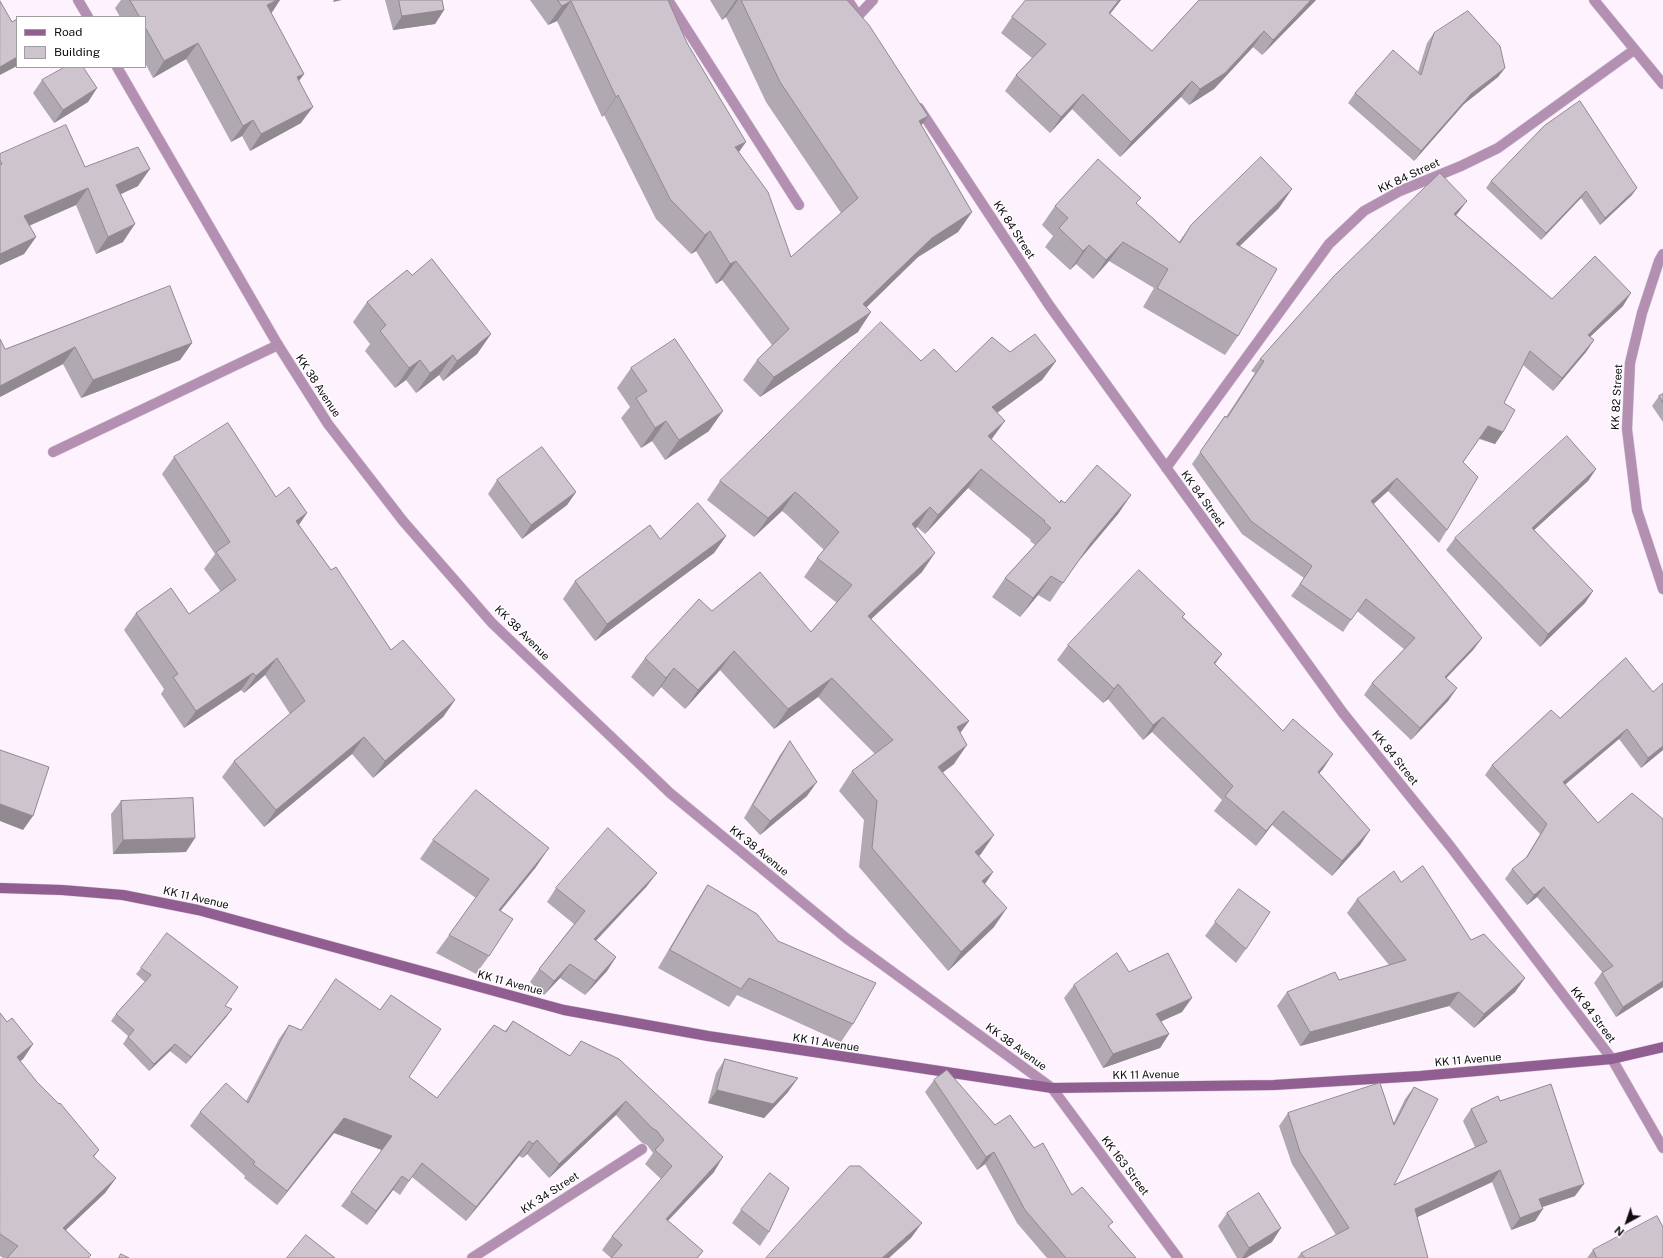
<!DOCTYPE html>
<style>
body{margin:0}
#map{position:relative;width:1663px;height:1258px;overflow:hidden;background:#fdf2fd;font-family:"Public Sans",sans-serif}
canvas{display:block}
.legend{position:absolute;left:16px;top:16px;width:130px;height:52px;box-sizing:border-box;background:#fff;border:1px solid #9f9e9f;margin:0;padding:5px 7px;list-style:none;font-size:12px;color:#100c10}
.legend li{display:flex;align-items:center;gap:8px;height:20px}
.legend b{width:20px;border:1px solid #9f9e9f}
.north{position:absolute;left:1607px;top:1202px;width:40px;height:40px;-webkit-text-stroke:3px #fff;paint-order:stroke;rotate:220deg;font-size:11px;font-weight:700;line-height:16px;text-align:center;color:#100c10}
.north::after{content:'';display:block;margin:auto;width:14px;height:18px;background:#100c10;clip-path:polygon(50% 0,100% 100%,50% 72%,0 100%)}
</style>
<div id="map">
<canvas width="1663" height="1258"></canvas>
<ul class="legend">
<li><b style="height:5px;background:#905e91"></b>Road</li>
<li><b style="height:11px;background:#cec4ce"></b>Building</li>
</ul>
<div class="north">N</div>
</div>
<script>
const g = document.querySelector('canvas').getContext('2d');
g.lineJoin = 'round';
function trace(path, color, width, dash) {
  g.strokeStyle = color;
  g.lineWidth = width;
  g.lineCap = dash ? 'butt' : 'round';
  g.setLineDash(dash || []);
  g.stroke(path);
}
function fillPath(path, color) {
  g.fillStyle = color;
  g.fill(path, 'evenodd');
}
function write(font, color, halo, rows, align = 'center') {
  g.font = font + ' "Public Sans",sans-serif';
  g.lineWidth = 3;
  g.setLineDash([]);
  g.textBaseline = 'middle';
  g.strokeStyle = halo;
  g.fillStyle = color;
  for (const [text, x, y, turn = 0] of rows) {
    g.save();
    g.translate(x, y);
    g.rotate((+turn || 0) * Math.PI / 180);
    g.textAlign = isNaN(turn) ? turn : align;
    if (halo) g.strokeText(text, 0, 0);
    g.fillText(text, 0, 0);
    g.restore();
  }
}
const lane = new Path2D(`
 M53,452l225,-107`);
const street = new Path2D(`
 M78,0l10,17
 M668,0l131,205
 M848,0l10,16
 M1594,0l69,84
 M858,16l15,-16
 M117,67l161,278 50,79 75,97 89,102 178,170 176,145 206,150 126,170
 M919,108l130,197 294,408 107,133 162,213 51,89
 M1663,254l-4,7 -17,52 -12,50 -3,66 10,81 26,79
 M1166,468l163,-224 35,-33 36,-20 61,-25 37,-18 136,-98
 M472,1258l170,-109`);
const secondary = new Path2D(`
 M0,888l62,2 61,5 75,15 366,100 144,26 344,52 222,-3 146,-9 192,-17 51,-12`);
trace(lane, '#d7cdd7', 11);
trace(street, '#d7cdd7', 11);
trace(secondary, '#d7cdd7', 11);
trace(lane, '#b390b2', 10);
trace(street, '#b390b2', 10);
trace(secondary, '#905e91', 10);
fillPath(new Path2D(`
 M121,0h159l-9,13 33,61 -5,7 2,42 -51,28 -8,-15 -11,6 -45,-83 -33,19 -8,-15v-46h-25l-5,-9z
 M385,0h57l2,10 -9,14 -42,6z
 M530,0h138l19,43 52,109 52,105 50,-44 -75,-111 -40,-85 -4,3 -12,-20h137l125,212 -14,20 -40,25 -51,50 -9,25 -98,65 -17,-17 14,-20 15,-15 -50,-65 -6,4 -20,-33 -5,3 -35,-35 -52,-104 -2,2 -45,-96 -9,4z
 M1026,0h95l-11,14 42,37 47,-51h117l-54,55 -9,-8 -39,42 -25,16 -8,-8 -61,60 -48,-48 -22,24 -45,-42 11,-16 16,-17 -31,-25 11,-16z
 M1434,33l71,35 -7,9 -34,27 -50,57 -66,-58 7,-10 63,-21 9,-29z
 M42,80l55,8 -9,14 -34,21 -21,-30z
 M0,154l85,13 53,19 -17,8 2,48 -27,12 -20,-49 -47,21 7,11 -12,17 -24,11z
 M1491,181l141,14 -32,30 -19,-27 -40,42 -55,-52z
 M1137,204l42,38 12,-17 88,-17 -40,39 -1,89 -13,19 -82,-48 11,-19 -45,-27 -16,18 -17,-15 -6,6 -25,-23 8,-11 -11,-11 13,-19z
 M1458,213l-2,2 96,84 71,7 -33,31 4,3 -8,12 -33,39 -30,-26 -19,38 -1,29 -8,12 -16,-5 -16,23 -16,68 -8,13 -51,-52 -14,13 108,134 -9,12 -27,28 11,10 -9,13 -37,39 -47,-45 8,-12 32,-34 -47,-38 -14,21 -52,-36 13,-18 -62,-44 -50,-70 33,-48 1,1 29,-44 -4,-2 9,-12z
 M412,275l79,59 -14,20 -34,27 -4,-6 -23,18 -10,-13 -11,8 -30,-37 5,-7 -17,-22 14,-20z
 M0,339l5,10 187,-6 -12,17 -99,38 -18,-34 -63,33z
 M1010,352l46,9 -14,19 -45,33 -6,27 69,63h5l66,-8 -13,19 -40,47 -28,41 -12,-7 -18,22 -28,-20 13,-19 30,-33 -5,-4 1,-1 -63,-52 -43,46 -8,-7 -1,1 6,44 -51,47 98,102 -9,12 -6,31 -11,8 38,82 -2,2 14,16 -8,12 9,43 -46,44 -89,-104 5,-47 -25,-29 13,-20 23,-17 -57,-57 -44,32 -54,-59 -35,39 -24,-22 -8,10 -22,-20 14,-19 67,-47 99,21 26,-29 -33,-26 13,-19 7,-8 -38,-36 -4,-3 -28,26 -47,-37 13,-19 201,-120 35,11z
 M631,368l78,63 -44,29 -13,-19 -11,7 -20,-30 9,-11 -13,-19z
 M1663,394v28l-11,-16 7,-10z
 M174,457l102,40 31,16 -8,12 32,45 60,80 64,50 -12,17 -70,61 -21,-24 -88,73 -42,-50 12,-16 56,-47 -25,-39 -21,18 -3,-3 -57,38 -23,-34 3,-5 -40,-59 12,-17 53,1 32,-22 -17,-23 11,-15 -53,-80z
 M1596,469l-8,12 -54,49 59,61 -8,12 -45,44 -94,-97 9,-12z
 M497,480l79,12 -9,13 -45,34 -34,-45z
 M726,536l-12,17 -119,88 -32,-42 12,-18 85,-42z
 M1183,617l39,37 -7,10 68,67 40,38 -4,4 51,57 -10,15 -28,31 -60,-51 -16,21 -42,-35 8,-11 -70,-68 -9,8 -35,-41 -5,4 -46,-43 11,-15z
 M1626,658l37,92 -22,18 -22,-29 -54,46 33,38 65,-4v168l-47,30 -22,-34 8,-11 -65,-75 -10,8 -22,-26 7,-10 13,-10 15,-25 -55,-59 7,-10 68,-47z
 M790,741l17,55 -47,39 -16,-17 36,-63z
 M121,801l65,51 -73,2 -2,-40z
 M433,840l103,27 -36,44 -11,45 -13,18 -40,-21 40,-55 -56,-39z
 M1401,882l70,58 54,38 -10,14 -41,36 -25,-22 -149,40 -23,-40 10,-14 52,-12 50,-15 -42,-52 10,-14z
 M708,885l70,56 75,83 -12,18 -104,-47 -8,12 -71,-39 38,-65z
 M647,886l-51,55 20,16 -9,14 -22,24 -25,-17 -16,17 -14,-13 9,-13 35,-45 -27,-22 9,-14z
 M1215,922l31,27 -10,14 -31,-27z
 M141,968l84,38 2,10 -41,48 -16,-13 -21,20 -26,-27 5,-8 -17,-15 5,-7 29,-32 -9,-8z
 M1129,972l53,40 -21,9 8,13 -9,14 -57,20 -39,-70 10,-13z
 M0,1013l7,9 26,22 -10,15 -3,2 17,21 62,68 -5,7 22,21 -11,15 -39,37 25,25 -2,3h-86l-3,-2z
 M513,1021l57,35 144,116 -46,49 35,30 -5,7h-87l-9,-8 10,-14 49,-57 -16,-15 8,-11 -6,-8 -5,-2 -26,-28 -67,63 -22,-24 -4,4 -4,-2 -53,65 -54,-44 -12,18 -7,-5 -26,35 -26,-19 41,-56 -48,-17 -57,72 -33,-27 1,-2 -55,-50 10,-14 46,-11 33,-62 10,-14 120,52 28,21 68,-67z
 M725,1059l63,33 -24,26 -56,-15 8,-30z
 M934,1080l61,45 39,23 38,47 37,32 27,31h-89l-30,-35 -32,-59 -8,6 -52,-78z
 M1414,1087l-20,98 81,-38 -12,-26 8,-12 29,-8 75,95 -32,11 -8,14 -24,9 -19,-48 -75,35 -81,18 -44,-71 -13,-38 9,-13 106,9 11,-23z
 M741,1210l28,22 -9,14 -28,-23z
 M1227,1213l45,29 -26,16h-9l-19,-32z
 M1593,1250l70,8h-76z
 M1301,1253l4,5h-8z`), '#b1a9b1');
fillPath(new Path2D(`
 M277,0h3l-9,14 -4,-9z
 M334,0h8l-9,2z
 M736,0h2l-12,17 -4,3z
 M1119,0h2l-23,29 11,-16z
 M1311,0h5l-54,55 11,-15z
 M571,1l-14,20 -9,4 14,-19z
 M444,10l-9,14 -42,6 9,-14z
 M1264,31l-11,16 -39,42 -25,16 11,-16z
 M198,43l-12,16 -33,19 11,-17z
 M17,57v9l-17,9v-8z
 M1505,68l-7,9 -34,27 -50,57 7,-10 50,-57z
 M304,74l-12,16 5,-13z
 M1192,81l-11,16 -61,60 11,-15z
 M97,88l-9,14 -34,21 9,-13z
 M1083,94l-11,15 -22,24 11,-16z
 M618,95l-14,20 -2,2 14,-20z
 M313,107l-12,16 -51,28 11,-17z
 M928,116l-14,20 5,-15z
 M253,120l-11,16 -11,6 12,-16z
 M746,142l-14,20 3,-15z
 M150,169l-12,17 -34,16 12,-17z
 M88,188l-12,17 -64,28 12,-17z
 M1637,188l-5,7 -32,30 5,-7z
 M1292,189l-13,19 -57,55 14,-19z
 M1586,191l-5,7 -40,42 5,-7z
 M1467,201l-9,12 -13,13 9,-12z
 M972,212l-14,20 -40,25 -69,67 14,-20 69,-66z
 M135,224l-12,18 -27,12 12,-17z
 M710,231l-14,20 -5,3 14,-19z
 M36,237l-12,17 -24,11v-11z
 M1123,242l-14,19 -16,18 13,-19z
 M1089,245l-13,19 -6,6 13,-19z
 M736,261l-14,19 -6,4 14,-20z
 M1631,293l-8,13 -44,41 9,-12z
 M871,312l-13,20 -98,65 14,-20z
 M491,334l-14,20 -34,27 14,-20z
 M1594,340l-8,12 -33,39 9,-13z
 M192,343l-12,17 -99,38 12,-18z
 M75,347l-12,17 -63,33v-11z
 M453,355l-14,20 -23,18 14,-20z
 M420,360l-14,20 -11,8 14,-20z
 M1056,361l-14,19 -63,46 13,-19z
 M723,411l-14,20 -44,29 14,-20z
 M666,421l-14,20 -11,7 14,-20z
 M1005,421l-14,19 -3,-4z
 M1488,426l15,6 -8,12 -16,-6z
 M981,469l-13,19 -43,46 13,-19z
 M1596,469l-8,12 -65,59 9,-12z
 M1397,478l-9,13 -25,22 8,-12z
 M576,492l-9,13 -45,34 9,-14z
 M795,492l-13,19 -28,26 14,-19z
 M1131,495l-13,19 -40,48 13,-19z
 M930,507l-13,20 -18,16 13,-19z
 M307,513l-12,17 1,-9z
 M726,536l-12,17 -119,88 12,-17z
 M935,553l-13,19 -68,63 14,-19z
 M1051,576l-13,19 -18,22 13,-19z
 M1593,591l-8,12 -45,44 8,-13z
 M1482,638l-9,12 -37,39 9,-12z
 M734,651l-14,19 -35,39 13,-19z
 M1222,654l-11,15 3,-6z
 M277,658l-12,17 -21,18 12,-17z
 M674,668l-13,19 -8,10 13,-19z
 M253,673l-12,17 -57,38 12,-17z
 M832,678l-14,19 -44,32 14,-20z
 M1118,684l-10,15 -5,4 11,-14z
 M1457,688l-9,13 -37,39 9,-12z
 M455,700l-12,17 -70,61 12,-17z
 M1163,717l-11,15 -9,8 10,-15z
 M969,721l-14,19 2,-13z
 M1627,729l-8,10 -63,53 7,-10z
 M364,737l-12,17 -88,73 12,-17z
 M967,745l-13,19 -29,22 13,-19z
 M1663,746v4l-22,18 7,-10z
 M1333,754l-10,15 -15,17 10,-14z
 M817,782l-10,14 -47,39 10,-14z
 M0,804l33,12 -10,14 -23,-9z
 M1283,811l-11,14 -16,21 10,-15z
 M1370,830l-10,15 -28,31 10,-15z
 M994,835l-13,19 -19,17 13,-19z
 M195,838l-9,14 -73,2 10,-14z
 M549,848l-13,19 -50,62 13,-19z
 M993,872l-13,19 2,-10z
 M657,873l-10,13 -63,67 10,-14z
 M1544,887l-7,10 -10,8 7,-10z
 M1007,908l-13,19 -46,44 13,-19z
 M616,957l-9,14 -22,24 10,-14z
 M570,964l-10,14 -16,17 10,-14z
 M1525,978l-10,14 -41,36 10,-14z
 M1663,981v6l-47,30 7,-10z
 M1459,992l-10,14 -149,40 10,-14z
 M1192,998l-10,14 -35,16 9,-14z
 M232,1009l-5,7 -41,48 5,-7z
 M1169,1034l-9,14 -57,20 10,-14z
 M33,1044l-10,15 -16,13 10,-15z
 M175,1044l-5,7 -21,20 5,-7z
 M798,1078l-10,14 -24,26 -56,-15 9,-13z
 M626,1101l-10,14 -67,63 10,-14z
 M344,1118l48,18 -10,14 -48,-17 -57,72 10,-14z
 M537,1140l-10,14 -4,4 10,-14z
 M529,1141l-10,15 -53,65 10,-14z
 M994,1152l-9,12 -8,6 9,-13z
 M723,1157l-9,15 -58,61 10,-14z
 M1500,1170l-8,12 -85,40 8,-13z
 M402,1176l-9,14 -26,35 9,-14z
 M116,1178l-11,15 -52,49 10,-14z
 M1584,1184l-9,12 -45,15 9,-12z
 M1543,1209l-8,12 -24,9 9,-12z
 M922,1223l-11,15 -22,20h-7z
 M1281,1228l-9,14 -26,16h-4l7,-10z`), '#908990');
const building = new Path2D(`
 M130,0h147l-10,5 37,69 -7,3 16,30 -52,27 -8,-14 -10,6 -45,-83 -34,18 -19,-34v-10h-5z
 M399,0h43l2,10 -42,6z
 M558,0h110l19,43 59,99 -11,5 33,45 23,65 67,-59 -78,-116 -39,-82h106l22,25 59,91 -9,5 53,91 -40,26 -69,66 8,8 -97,65 -17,-17 32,-31 -53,-68 -6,3 -20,-33 -5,4 -35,-36 -52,-104 -2,2 -45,-96 -9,5z
 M1026,0h93l-10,13 43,38 47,-51h112l-38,40 -9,-9 -39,42 -25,16 -8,-8 -61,61 -48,-48 -22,23 -45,-42 30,-31 -34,-27z
 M0,1l12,21 5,-3v38l-17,10z
 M1468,11l32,35 5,22 -34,26 -50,57 -66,-58 38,-43 28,25 13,-42z
 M65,67h18l14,21 -34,22 -21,-30z
 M1580,101l57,87 -32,30 -19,-27 -40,42 -55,-52 53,-55z
 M66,125l19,42 53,-20 12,22 -34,16 19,39 -27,13 -20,-49 -64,28 12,21 -36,17v-89l2,-1 -2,-4v-6z
 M1261,157l31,32 -56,55 41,25 -39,67 -81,-48 11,-19 -45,-27 -17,18 -17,-15 -6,6 -24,-23 9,-10 -13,-12 43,-47 43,39 -5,5 44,40 11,-18z
 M1440,173l27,28 -13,13 98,85 43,-43 36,37 -43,42 6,5 -32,38 -32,-27 -26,52 11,7 -12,22 -15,-6 -25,36 15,15 -31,53 -50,-52 -26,23 111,137 -37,39 12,11 -37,40 -48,-45 43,-45 -49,-39 -15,21 -51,-36 12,-18 -61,-45 -51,-69 25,-36 2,2 37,-57 -4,-2 74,-83z
 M432,259l59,75 -34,27 -4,-6 -23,18 -10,-13 -11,8 -29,-37 6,-6 -19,-23 40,-32 5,5z
 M170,286l22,57 -99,37 -18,-33 -75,39v-47l5,10z
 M881,322l40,39 13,-12 22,23 36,-35 18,15 25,-18 21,27 -64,46 13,14 -17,15 72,67 1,-3 4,3 32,-38 34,30 -40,48 -28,40 -12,-7 -18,22 -28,-20 46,-50 -7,-6 1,-1 -64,-52 -43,46 -8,-8 -18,17 23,29 -67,63 101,105 -12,6 10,18 -29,22 56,68 -19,17 18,20 -11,9 25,27 -46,44 -89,-104 5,-47 -25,-30 41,-31 -61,-62 -44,31 -54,-58 -36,39 -24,-22 -8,10 -21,-20 54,-59 13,12 48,-39 51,60 41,-47 -35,-27 22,-26 -40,-37 -4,-3 -27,26 -48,-37z
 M675,339l48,72 -44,29 -13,-19 -11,7 -19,-30 11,-7 -16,-23z
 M1663,394v9l-4,-7z
 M228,423l48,74 13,-10 18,26 -11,8 35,49 5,-3 55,83 12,-10 52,60 -70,61 -21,-24 -88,73 -42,-49 71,-60 -28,-43 -21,18 -3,-3 -57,38 -23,-34 5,-3 -42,-61 35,-25 18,26 47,-34 -20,-28 14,-10 -56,-85z
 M1567,436l29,33 -64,59 61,63 -45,43 -93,-96z
 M542,447l34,45 -45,33 -34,-45z
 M698,503l28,33 -119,88 -32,-43 75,-56 10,14z
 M1139,570l46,44 -3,3 40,37 -8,9 69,68 10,-12 40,35 -15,18 52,58 -28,31 -59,-50 -17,20 -41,-35 8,-10 -70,-69 -10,8 -35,-41 -4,5 -46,-44z
 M1626,658l27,34 10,-9v63l-15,12 -21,-29 -64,53 35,41 34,-30 31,26v162l-40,26 -21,-34 11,-7 -69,-79 -10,8 -22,-26 15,-12 20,-33 -55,-59 59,-55 9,8z
 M790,741l27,41 -47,39 -17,-16z
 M0,750l49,17 -16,49 -33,-12z
 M476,790l73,58 -50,62 14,9 -24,37 -40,-21 40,-56 -56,-39z
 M193,798l2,40 -72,2 -2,-39z
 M608,828l49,45 -63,66 22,18 -21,24 -25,-17 -16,17 -15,-12 46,-58 -29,-23z
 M1423,866l48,74 13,-6 41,44 -41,36 -25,-22 -149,40 -23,-40 48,-20 4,8 67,-20 -49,-61 37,-28 7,11z
 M708,885l49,29 21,27 98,42 -23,41 -104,-46 -8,11 -71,-39z
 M1239,889l31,23 -24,37 -31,-27z
 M167,933l71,54 -13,19 7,3 -41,48 -16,-13 -21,20 -26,-27 6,-7 -18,-16 35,-39 -10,-7z
 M1117,953l12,19 39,-19 24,45 -36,16 13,20 -56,20 -39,-69z
 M336,979l44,31 11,-15 50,34 -32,48 28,21 57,-73 12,7 7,-11 57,35 11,-15 38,18 104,98 -57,62 37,32 -6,7h-86l11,-13 -10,-9 60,-70 -17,-16 9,-10 -7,-9 -5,-3 -26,-27 -67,63 -22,-24 -4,4 -4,-3 -53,66 -54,-44 -13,18 -7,-5 -26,35 -25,-19 41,-56 -48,-18 -57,73 -34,-27 2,-2 -55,-50 26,-29 22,20 41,-78 12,5z
 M0,1013l7,9 5,-4 21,26 -16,13 20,25 22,22 1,-1 39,47 -6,6 23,22 -53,50 28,27 -3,3h-81l11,-12 -18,-12z
 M725,1059l73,19 -25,26 -56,-14z
 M947,1070l48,55 15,-10 24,33 9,-5 29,52 10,-8 31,35 -5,4 28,32h-70l-41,-48 -31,-58 -8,5 -52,-77z
 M1380,1083l14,42 20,-38 24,12 -44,86 93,-43 -16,-33 27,-13 2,5 51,-17 33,100 -45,15 4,10 -23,9 -20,-48 -85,39 13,49h-123l-4,-5 48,-25 -49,-76 -12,-39z
 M850,1166h10l62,57 -40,35h-116z
 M770,1173l19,15 -20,44 -28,-22z
 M1259,1193l22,35 -32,20 -22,-35z
 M1657,1216l6,11v31h-66l-4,-8z
 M306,1235l29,23h-48z
 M121,1254l8,4h-10z`);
fillPath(building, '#cec4ce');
trace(building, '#908990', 1);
write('11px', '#100c10', '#fff', [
 ["KK 84 Street",1409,176,-25],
 ["KK 84 Street",1014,230,57],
 ["KK 38 Avenue",318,386,57],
 ["KK 82 Street",1617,397,-87],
 ["KK 84 Street",1203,499,54],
 ["KK 38 Avenue",522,633,45],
 ["KK 84 Street",1395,758,51],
 ["KK 38 Avenue",759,851,39],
 ["KK 11 Avenue",196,898,13],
 ["KK 11 Avenue",510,983,15],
 ["KK 84 Street",1593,1015,53],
 ["KK 11 Avenue",826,1043,9],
 ["KK 38 Avenue",1016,1047,36],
 ["KK 11 Avenue",1468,1060,-5],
 ["KK 11 Avenue",1146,1075,-1],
 ["KK 163 Street",1125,1166,53],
 ["KK 34 Street",550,1193,-33]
]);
</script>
